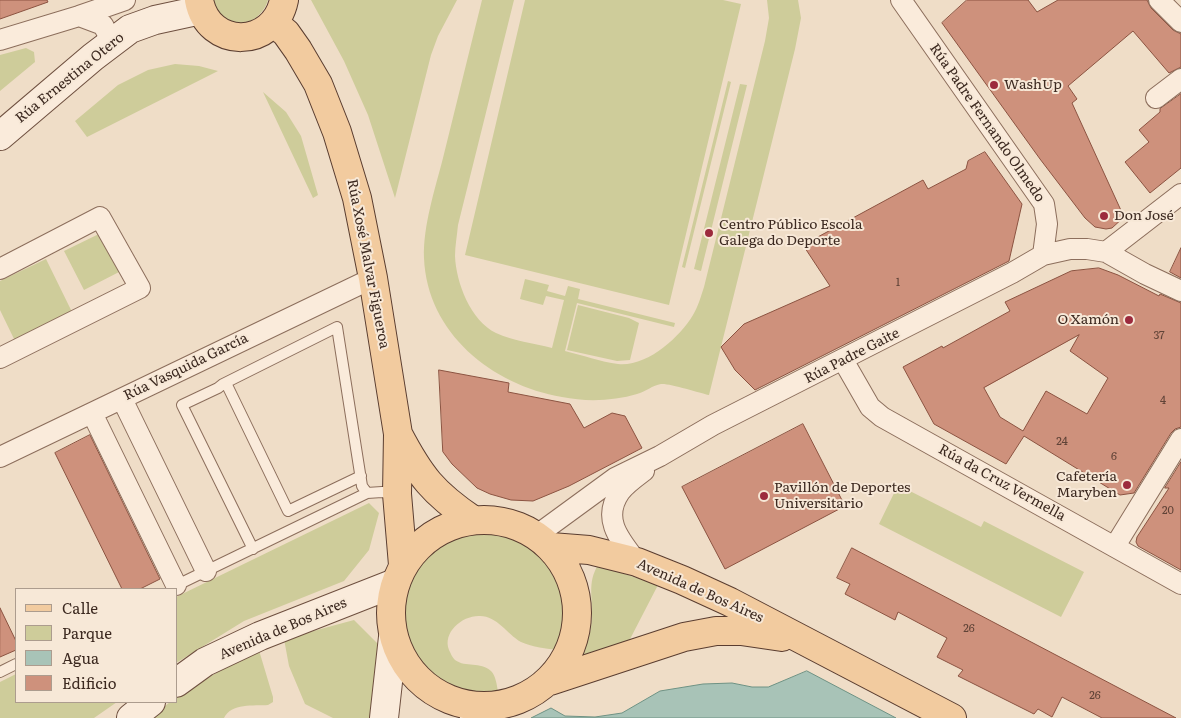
<!DOCTYPE html>
<meta charset="utf-8">
<style>
body{margin:0}
#map{position:relative;width:1181px;height:718px;overflow:hidden;background:#efddc7;font-family:Literata,serif}
canvas{display:block}
.legend{position:absolute;left:15px;top:588px;width:162px;height:115px;box-sizing:border-box;background:#f7e8d7;border:1px solid #ac9c8e;margin:0;padding:6px 9px;list-style:none;font-size:15px;color:#3c2920}
.legend li{display:flex;align-items:center;gap:10px;height:25px}
.legend b{width:25px;border:1px solid #ac9c8e}
</style>
<div id="map">
<canvas width="1181" height="718"></canvas>
<ul class="legend">
<li><b style="height:6px;background:#f2cb9f"></b>Calle</li>
<li><b style="height:14px;background:#cecc9a"></b>Parque</li>
<li><b style="height:14px;background:#a8c3b7"></b>Agua</li>
<li><b style="height:14px;background:#ce917c"></b>Edificio</li>
</ul>
</div>
<script>
const g = document.querySelector('canvas').getContext('2d');
g.lineJoin = 'round';
function fillPath(path, color) {
  g.fillStyle = color;
  g.fill(path, 'evenodd');
}
function trace(path, color, width, dash) {
  g.strokeStyle = color;
  g.lineWidth = width;
  g.lineCap = dash ? 'butt' : 'round';
  g.setLineDash(dash || []);
  g.stroke(path);
}
function write(font, color, halo, rows, align = 'center') {
  g.font = font + ' Literata,serif';
  g.lineWidth = 4;
  g.setLineDash([]);
  g.textBaseline = 'middle';
  g.strokeStyle = halo;
  g.fillStyle = color;
  for (const [text, x, y, turn = 0] of rows) {
    g.save();
    g.translate(x, y);
    g.rotate((+turn || 0) * Math.PI / 180);
    g.textAlign = isNaN(turn) ? turn : align;
    if (halo) g.strokeText(text, 0, 0);
    g.fillText(text, 0, 0);
    g.restore();
  }
}
fillPath(new Path2D(`
 M212,0h56c-6,20 -29,32 -46,17 -5,-4 -8,-12 -10,-17z
 M311,0h146l-19,36 -7,19 -36,143 -27,-83 -24,-54z
 M482,0h32l-56,225c-1,11 -3,21 -3,31 1,27 16,65 41,77 17,8 38,10 56,15l12,-48 -18,-4 -3,9 -23,-6 5,-20 24,6 -2,6 18,5 3,-10 12,3 -2,10 97,24 -1,4 -97,-24 -12,48c17,4 36,11 53,13 29,3 61,-26 75,-49 5,-8 8,-19 11,-28l61,-246 4,-23 -2,-18h31l3,18 -6,31 -86,346c-9,-2 -40,-12 -48,-11 -8,1 -16,8 -24,10 -23,7 -51,8 -75,3 -70,-12 -135,-64 -138,-139 -1,-32 11,-69 19,-100 13,-53 26,-105 39,-158z
 M525,0h198l18,4 -72,301 -204,-50z
 M26,48l8,4 1,10 -35,29v-36z
 M175,64l24,2 19,5 -131,66 -12,-16 43,-36 30,-15z
 M728,81l3,1 -46,186 -3,-1z
 M740,84l7,1 -46,186 -7,-2z
 M263,92l23,20 15,24 17,59 -5,3z
 M103,232l18,39 -37,19 -20,-39z
 M46,259l26,53 -57,29 -15,-31v-29z
 M578,305l51,13 10,5 -9,37 -13,1 -50,-11z
 M898,485l83,42 3,-6 100,51 -23,45 -182,-93z
 M369,503l10,10 -10,37 -25,31 -100,40 -68,42v-66z
 M487,533c62,7 92,58 72,117 -13,-1 -26,-3 -38,-8 -14,-8 -24,-26 -41,-26 -17,-1 -38,16 -31,34 2,4 3,7 6,10 11,8 25,1 36,11 5,5 6,15 7,21 -10,1 -20,2 -31,0 -54,-12 -78,-69 -52,-117 9,-17 20,-29 38,-36 11,-5 22,-5 34,-6z
 M598,565l60,20 -30,58 -50,19c8,-14 13,-28 14,-44 1,-20 -5,-35 6,-53z
 M354,620l24,24 -3,74h-42l-28,-14 -16,-38 -5,-27z
 M258,647l15,50v5l-5,3c-14,1 -37,-2 -44,13h-74l20,-16h6v-4z
 M16,674v28h101l-23,16h-94v-36z`), '#cecc9a');
const water = new Path2D(`
 M807,671l89,47h-365l20,-10 14,8 30,1 27,-4 38,-22 43,-7 29,-1 20,4h16z`);
fillPath(water, '#a8c3b7');
trace(water, '#6e9284', 1);
const building = new Path2D(`
 M0,0h47l1,2 -48,17z
 M967,0h61l9,12 21,-12h89l4,8 22,22 8,4v33l-12,6 -36,-42 -65,55 9,13 -5,4 52,114 -12,11 -6,1 -11,-2 -10,-9 -45,-59 -98,-136z
 M1181,94v74l-31,25 -25,-31 24,-20 -10,-12 21,-18v-3z
 M985,152l37,52 -13,57 -254,129 -20,-20 -14,-23 23,-23 86,-38 -27,-41 120,-65 5,9 38,-20 2,-8z
 M1181,248v30l-11,-6z
 M1099,268l19,7 41,21 1,-2 21,9v124l-6,2 -4,4 -37,60 -14,2 -96,-59 -18,28 -72,-40 -31,-57 39,-21 1,2 67,-37 -5,-9 66,-31zM1079,335l-9,16 38,27 -21,36 -41,-23 -23,40 -23,-14 -16,-29z
 M439,370l70,13 -1,9 62,12 14,24 28,-15 13,3 17,32 -73,38 -36,15 -22,-1 -21,-6 -13,-6 -25,-24 -9,-12z
 M803,424l42,82 -120,63 -43,-82z
 M90,435l70,144 -20,10h-18l-67,-136z
 M1181,462v108l-43,-24 -2,-4 1,-5 32,-49h-4z
 M852,548l324,170h-74l-40,-21 -10,20 -14,-8 -4,5 -76,-38 5,-6 -26,-13 10,-19 -49,-26 -3,8 -50,-26 5,-10 -13,-6z
 M0,608l16,33v9l-16,7z`);
fillPath(building, '#ce917c');
trace(building, '#8b5341', 1);
const lane = new Path2D(`
 M226,383l62,128 73,-35
 M253,549l-71,-144 36,-17 5,-4 114,-57 25,159 5,7
 M173,587l194,-94 15,-1 13,2
 M0,672l16,-8`);
const street = new Path2D(`
 M901,0l143,204 3,20 -4,31
 M1159,0l22,22
 M79,16l24,9 9,17
 M0,40l79,-24 46,-16
 M1156,98l25,-19
 M1106,252l75,-58
 M0,269l100,-52 40,71 -140,70
 M843,360l27,47 12,10 299,167
 M122,399l84,172
 M92,413l84,172
 M0,457l373,-179
 M537,535l78,-57 45,-22 53,-31 299,-152 31,-18 27,-6h17l19,3 39,22 36,17
 M1115,546l66,-107
 M637,562c-17,-22 -36,-43 -17,-70 6,-8 16,-15 24,-21`);
const secondary = new Path2D(`
 M0,136l93,-79 37,-28 25,-9 46,-10
 M176,683l29,-21 55,-26 135,-53
 M131,718l20,-16
 M384,718l9,-81
 M474,718l15,-11`);
const primary = new Path2D(`
 M199,0c9,50 75,49 85,0
 M274,23l12,10 12,17 20,34 19,48 20,66 16,80 25,156 -1,60 6,71
 M398,434c22,42 35,59 75,86
 M391 613a93 93 0 1 1 186 0a93 93 0 1 1-186 0Z
 M551,547l38,3 48,12 45,18 48,22 222,116
 M550,681l134,-44 32,-6h25l41,6`);
trace(lane, '#8c6e5c', 12);
trace(street, '#8c6e5c', 22);
trace(secondary, '#6e4f3f', 30);
trace(primary, '#5a3d30', 30);
trace(lane, '#faebdb', 10);
trace(street, '#faebdb', 20);
trace(secondary, '#faebdb', 28);
trace(primary, '#f2cb9f', 28);
for (const [x, y, r, color] of [
 [994,85,5,"#9c2a3d"],
 [1104,216,5,"#9c2a3d"],
 [709,233,5,"#9c2a3d"],
 [1129,320,5,"#9c2a3d"],
 [1127,485,5,"#9c2a3d"],
 [764,496,5,"#9c2a3d"]
]) {
  const dot = new Path2D();
  dot.arc(x, y, r, 0, 2 * Math.PI);
  g.fillStyle = color;
  g.fill(dot);
  trace(dot, '#f7e8d7', 2);
}
write('11px', '#604337', null, [
 ["1",898,283],
 ["37",1159,336],
 ["4",1163,401],
 ["24",1062,442],
 ["6",1114,457],
 ["20",1168,511],
 ["26",969,629],
 ["26",1095,696]
]);
write('14px', '#3c2920', '#f7e8d7', [
 ["Rúa Ernestina Otero",70,78,-39],
 ["Rúa Padre Fernando Olmedo",987,123,55],
 ["Rúa Xosé Malvar Figueroa",368,264,79],
 ["Rúa Padre Gaite",852,356,-27],
 ["Rúa Vasquida García",186,367,-26],
 ["Rúa da Cruz Vermella",1002,483,29],
 ["Avenida de Bos Aires",700,591,24],
 ["Avenida de Bos Aires",283,629,-23]
]);
write('14px', '#3c2920', '#f7e8d7', [
 ["WashUp",1004,85],
 ["Don José",1114,216],
 ["Centro Público Escola",719,225],
 ["Galega do Deporte",719,241],
 ["O Xamón",1119,320,"right"],
 ["Cafetería",1117,477,"right"],
 ["Maryben",1117,493,"right"],
 ["Pavillón de Deportes",774,488],
 ["Universitario",774,504]
], 'left');
</script>
